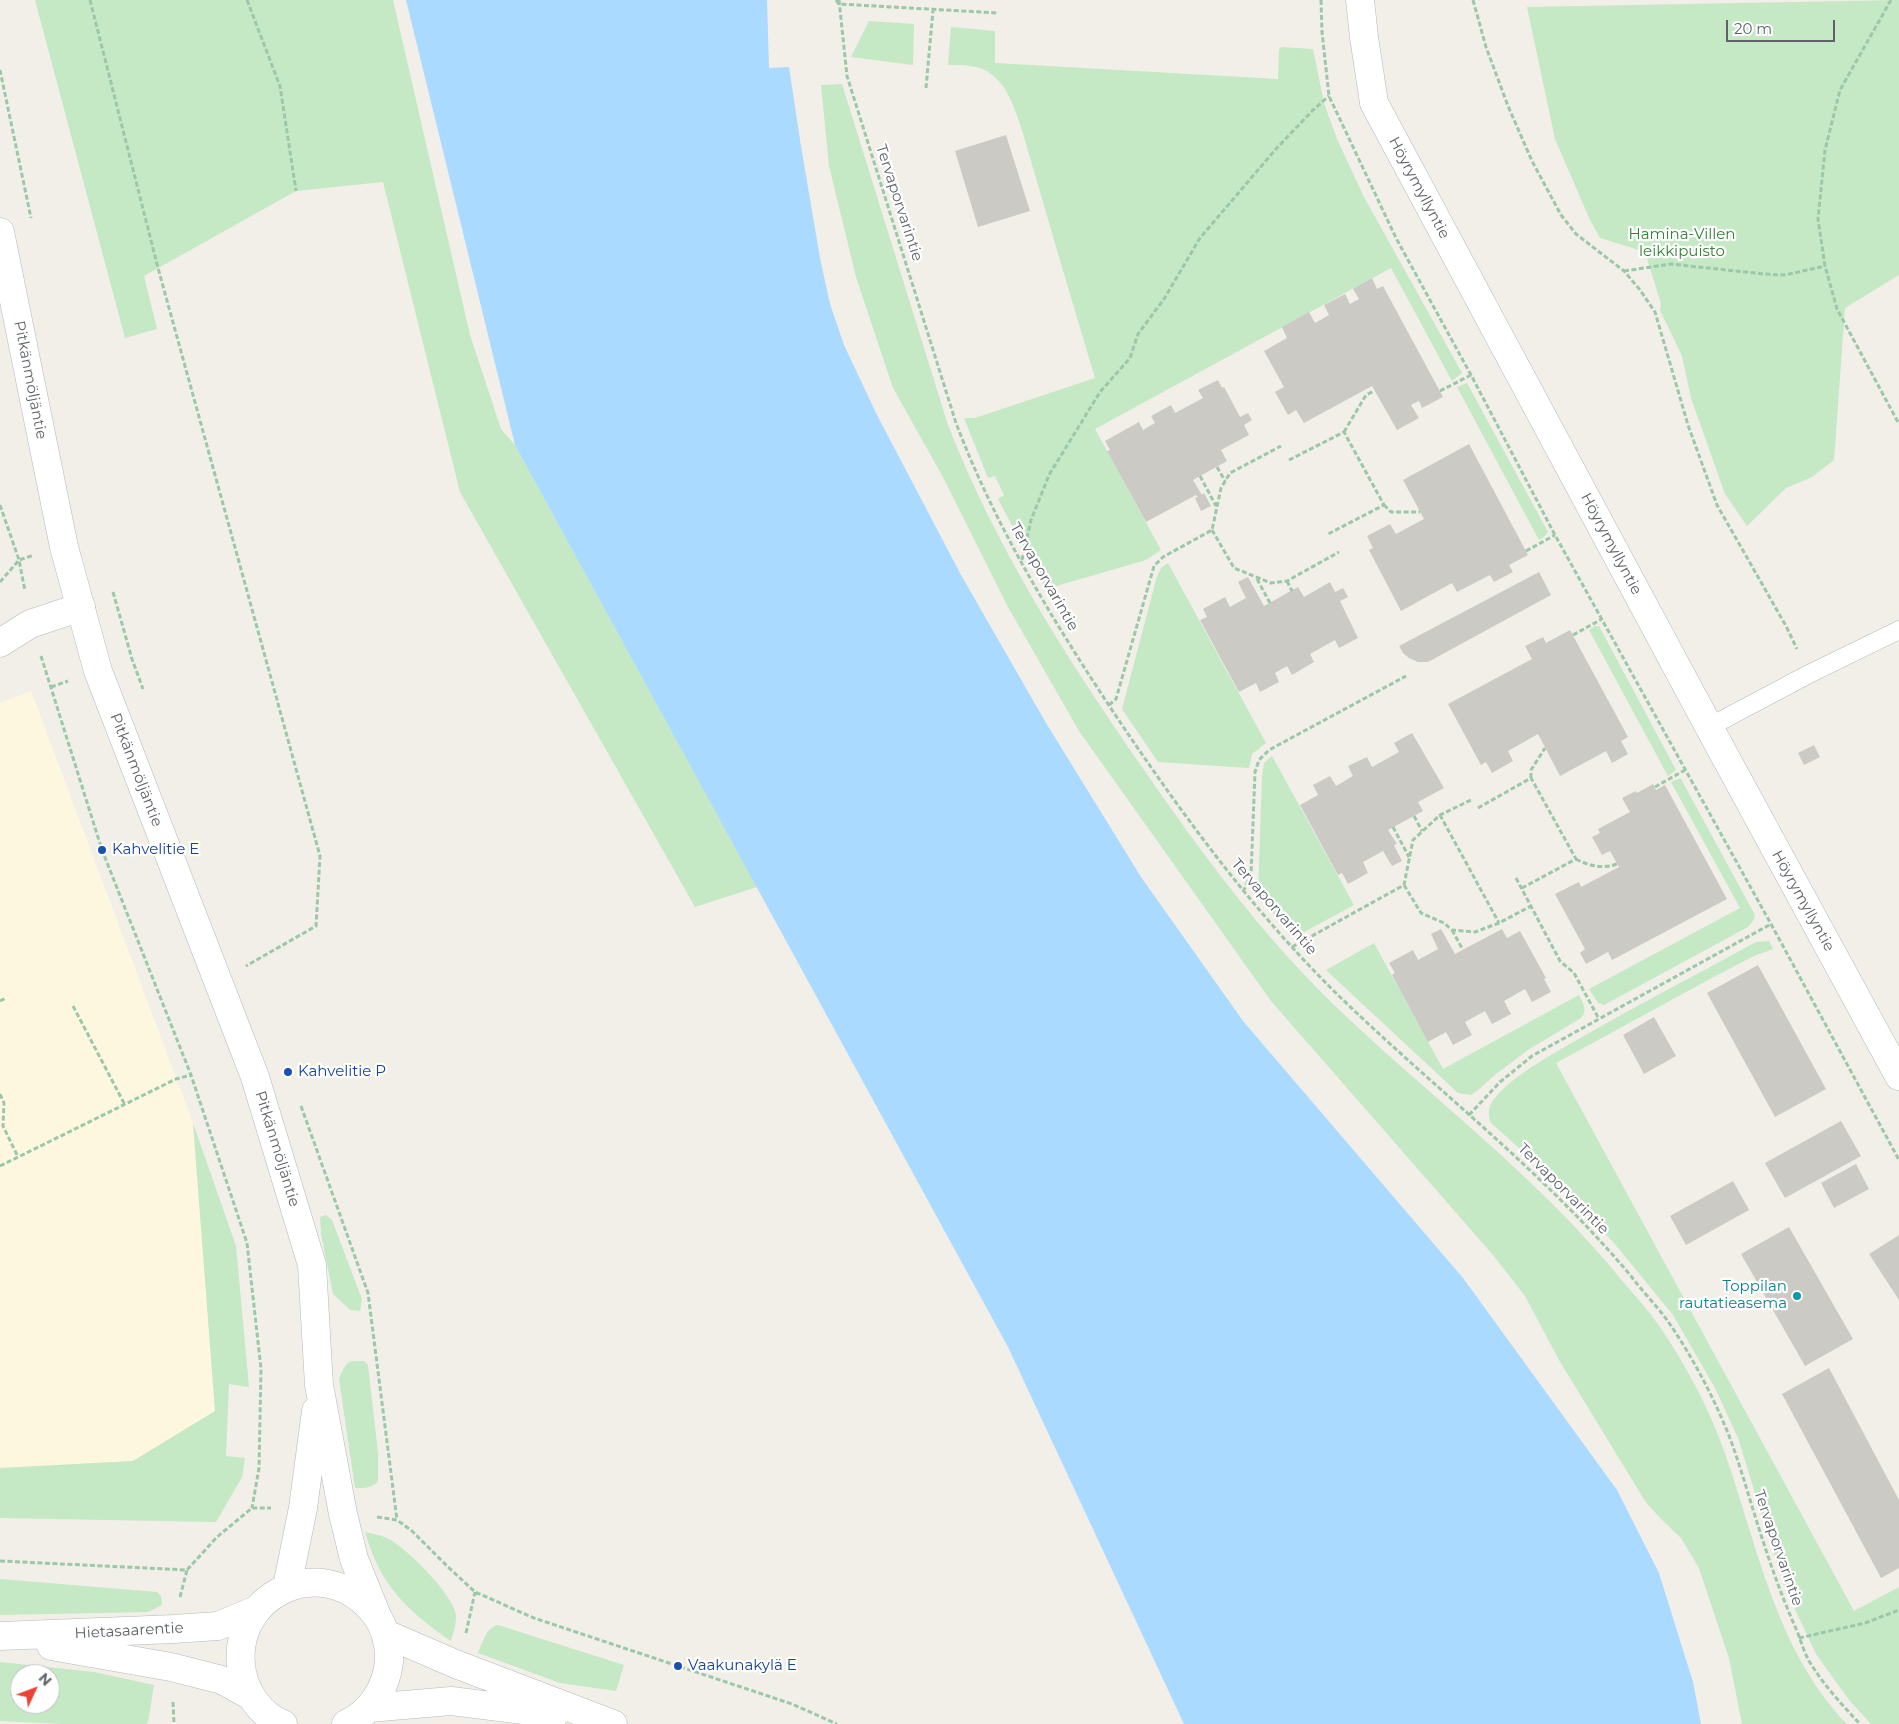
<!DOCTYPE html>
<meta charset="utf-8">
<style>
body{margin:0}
#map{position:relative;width:1899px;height:1724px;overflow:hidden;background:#f1efe8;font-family:Montserrat,sans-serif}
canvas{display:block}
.north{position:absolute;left:10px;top:1664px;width:50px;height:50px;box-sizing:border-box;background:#fff;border:1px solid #bfc1c3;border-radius:50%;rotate:47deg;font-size:14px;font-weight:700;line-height:20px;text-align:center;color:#5f6368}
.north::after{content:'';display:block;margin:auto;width:18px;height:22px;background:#ea4335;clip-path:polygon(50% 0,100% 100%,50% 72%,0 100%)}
.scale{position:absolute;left:1726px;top:20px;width:109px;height:22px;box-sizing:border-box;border:2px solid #5f6368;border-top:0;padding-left:6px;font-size:15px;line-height:18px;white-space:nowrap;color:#5f6368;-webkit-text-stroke:4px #fff;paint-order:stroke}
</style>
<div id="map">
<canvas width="1899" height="1724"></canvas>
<div class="north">N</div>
<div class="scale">20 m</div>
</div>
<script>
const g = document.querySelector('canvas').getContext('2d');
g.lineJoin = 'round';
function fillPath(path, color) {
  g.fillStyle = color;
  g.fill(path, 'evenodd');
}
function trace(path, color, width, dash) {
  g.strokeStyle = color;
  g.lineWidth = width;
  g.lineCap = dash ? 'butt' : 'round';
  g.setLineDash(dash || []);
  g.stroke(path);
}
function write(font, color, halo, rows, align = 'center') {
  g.font = font + ' Montserrat,sans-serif';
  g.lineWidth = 4.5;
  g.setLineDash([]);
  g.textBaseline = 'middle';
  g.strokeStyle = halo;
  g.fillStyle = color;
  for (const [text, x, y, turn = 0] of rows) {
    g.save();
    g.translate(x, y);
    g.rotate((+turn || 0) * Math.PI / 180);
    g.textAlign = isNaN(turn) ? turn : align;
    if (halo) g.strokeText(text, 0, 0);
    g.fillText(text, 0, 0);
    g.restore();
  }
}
fillPath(new Path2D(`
 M31,691l162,432 22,288 -82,50 -133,7v-765z`), '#fef7e0');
fillPath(new Path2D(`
 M35,0h358l77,335 31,94 14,16 242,442 -62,20 -235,-415 -77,-310 -87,9 -152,85 13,53 -32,9z
 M1899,0v275l-54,33 -11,152 -22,17 -26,11 -39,38 -22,-32 -34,-96 -9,-42 -22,-46 1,-6 -16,-52 -45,-14 -10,-18 -35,-81 -28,-132z
 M869,21l45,3 -1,41 -62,-8z
 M951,27l44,4v32l283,16 1,-30 3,-2 31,2 11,54 13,36 27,58 98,176 -10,8 -61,-113 -296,161 66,121 -15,10 -100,29 -48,-90 6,-4 -9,-19 -7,2 -24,-60h11l120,-40c-20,-67 -40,-134 -59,-200 -7,-23 -20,-76 -34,-93 -15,-20 -31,-20 -54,-20z
 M842,84l106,341c48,123 119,234 194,342 58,84 119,167 192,238 97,93 206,173 290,278 12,14 25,28 36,44 25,37 48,79 63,121 34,94 52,202 124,276h-105l-13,-66 -30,-90 -18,-30 -20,-19 -16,-18 -86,-141 -34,-64 -32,-41 -222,-254 -192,-270 -71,-124 -64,-128 -51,-91 -37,-111 -27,-111 -8,-81z
 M1467,383l81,149 -3,4 -6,4 -82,-153z
 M1168,563l98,180 -14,11 -3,14 -91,-6 -36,-53 35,-133 5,-9z
 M1595,626h4l77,144 -8,6 -79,-146z
 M1272,756l82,149 -59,32 -8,-9 6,-6 -12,-14 -7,6 -16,-18 4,-120 2,-13z
 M1678,779h3l74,136 -2,6 -5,6 -144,78 -6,-2 -9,-14 151,-81 -69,-126z
 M1769,941l4,8 -19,7 -46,24 -152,83 298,548 45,-24v137h-28l-22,-24 -33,-46 -32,-68 -46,-148 -23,-50 -42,-73 -59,-72 -68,-71 -55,-49c-3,-7 -3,-14 1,-21 14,-22 54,-44 76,-57 62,-36 126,-69 188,-103z
 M1374,943l69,126 136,-74c4,8 9,15 2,23l-53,32 -32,24 -18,16 -7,5 -13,-2 -132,-123z
 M193,1123l43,123 13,141 -20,-3 -3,72 19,2 -3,19 -26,45 -216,-4v-50l133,-7 82,-50z
 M326,1215l6,5 30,79 -2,12 -10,-1 -17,-16 -12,-60 -1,-17z
 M352,1361h12l4,4 10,88v28c-7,8 -14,7 -23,7l-16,-109c3,-7 5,-15 13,-18z
 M365,1532c7,2 15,3 22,6 19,9 62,53 68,73 3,10 -2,21 -4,30 -44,-30 -71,-56 -86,-109z
 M0,1579l157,13 4,4 1,9 -14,7 -148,3z
 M498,1625l126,40 -8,26 -56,-8 -82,-30c5,-11 8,-26 20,-28z
 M0,1662l94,10 60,13 -6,37 -2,2h-83l-63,-3zM20,1674h30v30h-30z`), '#c5e8c5');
fillPath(new Path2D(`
 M406,0h361l2,68 20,-1 11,73 20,118 10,46 14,41 33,70 84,160 85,148 95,154 102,144 220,257 154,212 42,83 34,109 8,42h-517l-176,-377 -493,-902z`), '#aadaff');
fillPath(new Path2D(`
 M1006,135l24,76 -52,16 -23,-76z
 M1372,278l5,11 6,-3 60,111 -21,11 -3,-7 -8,4 8,13 -22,12 -25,-44 -68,37 -8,-13 -8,5 -13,-23 9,-5 -20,-36 23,-13 -5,-11 27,-15 6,11 14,-8 -5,-10 21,-11 5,10 9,-5 -6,-10z
 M1218,380l4,8 2,-1 16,30 8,-4 4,7 -8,5 5,10 -28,15 6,11 -34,19 9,15 2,-2 7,13 -10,5 -6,-13 3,-1 -2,-2 -50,27 -39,-71 3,-1 -5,-9 34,-19 4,8 12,-7 -4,-7 20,-11 4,8 28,-15 -5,-8z
 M1469,444l59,111 -19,10 4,7 -19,10 -4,-7 -33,17 -5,-9 -51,28 -32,-61 4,-2 -6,-12 23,-12 6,10 28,-15 -21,-39z
 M1539,572l12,23 -123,67h-10l-9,-4 -6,-5 -4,-7z
 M1248,577l16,29 34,-19 6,10 26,-15 5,10 8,-4 5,9 -8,4 18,37 -19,10 -4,-8 -25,14 4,8 -22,13 -5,-9 -12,7 4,9 -19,10 -4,-9 -17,9 -39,-72 7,-3 -4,-8 22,-12 5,10 16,-9 -8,-16z
 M1570,630l58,107 -7,4 7,13 -16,9 -6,-12 -46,25 -22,-42 -30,17 5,10 -21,12 -6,-11 -5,3 -33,-61 84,-45 -7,-13 18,-9 3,6z
 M1412,733l32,55 -26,14 5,9 -35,19 9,14 -3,1 8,16 -10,5 -9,-15 -20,11 5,11 -20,11 -6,-11 -4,2 -38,-70 18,-10 -5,-10 17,-9 6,10 17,-10 -5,-10 19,-9 5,10 27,-15 -5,-9z
 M1814,745l6,12 -16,8 -6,-12z
 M1653,784l3,6 9,-5 62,114 -115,61 -4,-8 -22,12 -6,-11 5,-4 -30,-55 24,-12 2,5 38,-20 -9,-16 -8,4 -10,-18 8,-4 -2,-4 32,-17 -8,-14 14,-7 1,2z
 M1441,929l14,25 47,-25 5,9 13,-7 26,47 -2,1 7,13 -19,10 -7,-13 -21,12 7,13 -19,10 -7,-13 -20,11 7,13 -19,10 -7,-13 -18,10 -36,-67 3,-2 -6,-10 24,-13 5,10 20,-11 -7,-15z
 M1758,965l68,124 -51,28 -68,-124z
 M1654,1017l22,39 -32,18 -21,-39z
 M1841,1121l20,35 -76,42 -20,-35z
 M1856,1164l13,25 -35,19 -13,-25z
 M1733,1181l16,29 -63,35 -16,-29z
 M1789,1227l64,112 -48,27 -64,-112z
 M1899,1235v65l-30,-46z
 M1829,1368l70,132v68l-18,10 -99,-184z`), '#cccac5');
const service = new Path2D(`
 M1709,727l100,-53 90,-44`);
const minor = new Path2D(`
 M1360,0l4,37 10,66 335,624 190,349
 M0,643l30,-19 51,-17`);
const tertiary = new Path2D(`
 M0,232l64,315 34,124 157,406 57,188 7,120 24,129 11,45 23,57
 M287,1587l16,-79 13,-97
 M386,1634l72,31 155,59
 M0,1636l174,-7 44,-3 38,-16
 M51,1646l120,21 51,13 29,16
 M369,1708l82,-7 104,13
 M283,1724c-21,-8 -37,-30 -41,-52 -14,-76 78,-121 129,-63 13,14 19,34 18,53 -3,26 -18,51 -43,62`);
trace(service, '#b5b8bc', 19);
trace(minor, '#b5b8bc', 29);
trace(tertiary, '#b5b8bc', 29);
trace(new Path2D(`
 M90,0l68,268 162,588 -4,70 -70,40
 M247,0l33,86 16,105
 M836,0l3,4 159,9
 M839,0l8,76 109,347c39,103 97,198 158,290 67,100 139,199 226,284 96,93 204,175 291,279 11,15 25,29 36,44 24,34 49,81 64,121 12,33 21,67 32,100 10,31 21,61 34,90 4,10 7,21 12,30 14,23 33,44 51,63
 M1321,0l1,32 7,64 67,142 75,137 84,160 216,389 128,236
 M1473,0l13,47 22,59 24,55 29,54 15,19 48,37 16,19 15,22 33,113 29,80 69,121 11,23
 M1891,0l-51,90 -15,60 -7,69 7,47 12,43 62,115
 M0,70l31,148
 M926,88l7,-78
 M1624,271l47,-7 93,10 21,1 40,-9
 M1440,391l31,-16
 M1344,432l22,-37 8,-4
 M1289,460l55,-28 40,73 -56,29
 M1217,467l8,14
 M1200,476l16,30
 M0,505l19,55 6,31
 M1384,505l7,7h29
 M1212,530l22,38 37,15 16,-2 52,-29
 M1526,551l29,-16
 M1022,560l9,-40 18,-45 51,-83 30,-34 8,-24 26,-35 36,-61 75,-88 38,-40 16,-14
 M1257,579l13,24
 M1287,581l5,10
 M0,582l19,-22 15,-5
 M113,592l19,67 11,30
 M1573,635l29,-16
 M41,656l61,194 89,225 56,168 14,126 -2,99 -7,40
 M51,687l17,-6
 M1109,705l7,-6 38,-133 9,-9 49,-27 9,-42 9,-15 51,-27
 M1531,778v-8l14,-22
 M1655,787l30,-17
 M1478,808l53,-30 45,81 -54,29
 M1440,815l59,108
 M1414,816l8,15
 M1393,827l16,30
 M1576,859c13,7 27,10 41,5
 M1516,878l44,83 14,12 25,46
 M1404,885l17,28 23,10 8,7 23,2 24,-9 32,-17
 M1243,892l8,-17 4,-103 4,-12 10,-10 137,-74
 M1452,930l11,20
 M1292,947l112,-62 9,-45 27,-25 33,-16
 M0,1001l6,-3
 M73,1006l52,99
 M0,1094l4,9 -1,23 15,31
 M301,1106l67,187 29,227
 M1469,1115l31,-33 32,-26 239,-132
 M0,1166l176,-87 15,-4
 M377,1517l20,3 15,11 35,35 28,26 59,26 258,86 45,20
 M0,1561l187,9 30,-33 35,-29h19
 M180,1597l7,-27
 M466,1633l9,-41
 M1799,1638l66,-15 34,-13
 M173,1702l1,22`), '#9cc7a9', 3, [5, 2.5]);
trace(service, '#fff', 18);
trace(minor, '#fff', 28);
trace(tertiary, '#fff', 28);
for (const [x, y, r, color] of [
 [102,850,5,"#1a4fb4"],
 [288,1072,5,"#1a4fb4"],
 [1797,1296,5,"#0f9aa8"],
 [678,1666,5,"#1a4fb4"]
]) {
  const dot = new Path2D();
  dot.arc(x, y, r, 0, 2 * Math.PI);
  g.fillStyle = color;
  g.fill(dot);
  trace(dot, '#fff', 2);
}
write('15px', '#5f6368', '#fff', [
 ["Höyrymyllyntie",1419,188,62],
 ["Tervaporvarintie",899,203,72],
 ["Pitkänmöljäntie",30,380,79],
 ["Höyrymyllyntie",1611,544,62],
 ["Tervaporvarintie",1044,577,60],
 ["Pitkänmöljäntie",136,770,69],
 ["Höyrymyllyntie",1803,901,61],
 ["Tervaporvarintie",1274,907,49],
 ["Pitkänmöljäntie",277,1149,73],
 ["Tervaporvarintie",1563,1189,45],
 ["Tervaporvarintie",1778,1548,71],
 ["Hietasaarentie",129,1631,-3]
]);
write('15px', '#348238', '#fff', [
 ["Hamina-Villen",1682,235],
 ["leikkipuisto",1682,252]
]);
write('15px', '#164399', '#fff', [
 ["Kahvelitie E",112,850],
 ["Kahvelitie P",298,1072],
 ["Vaakunakylä E",688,1666]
], 'left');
write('15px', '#0d838f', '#fff', [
 ["Toppilan",1787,1287],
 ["rautatieasema",1787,1304]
], 'right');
</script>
